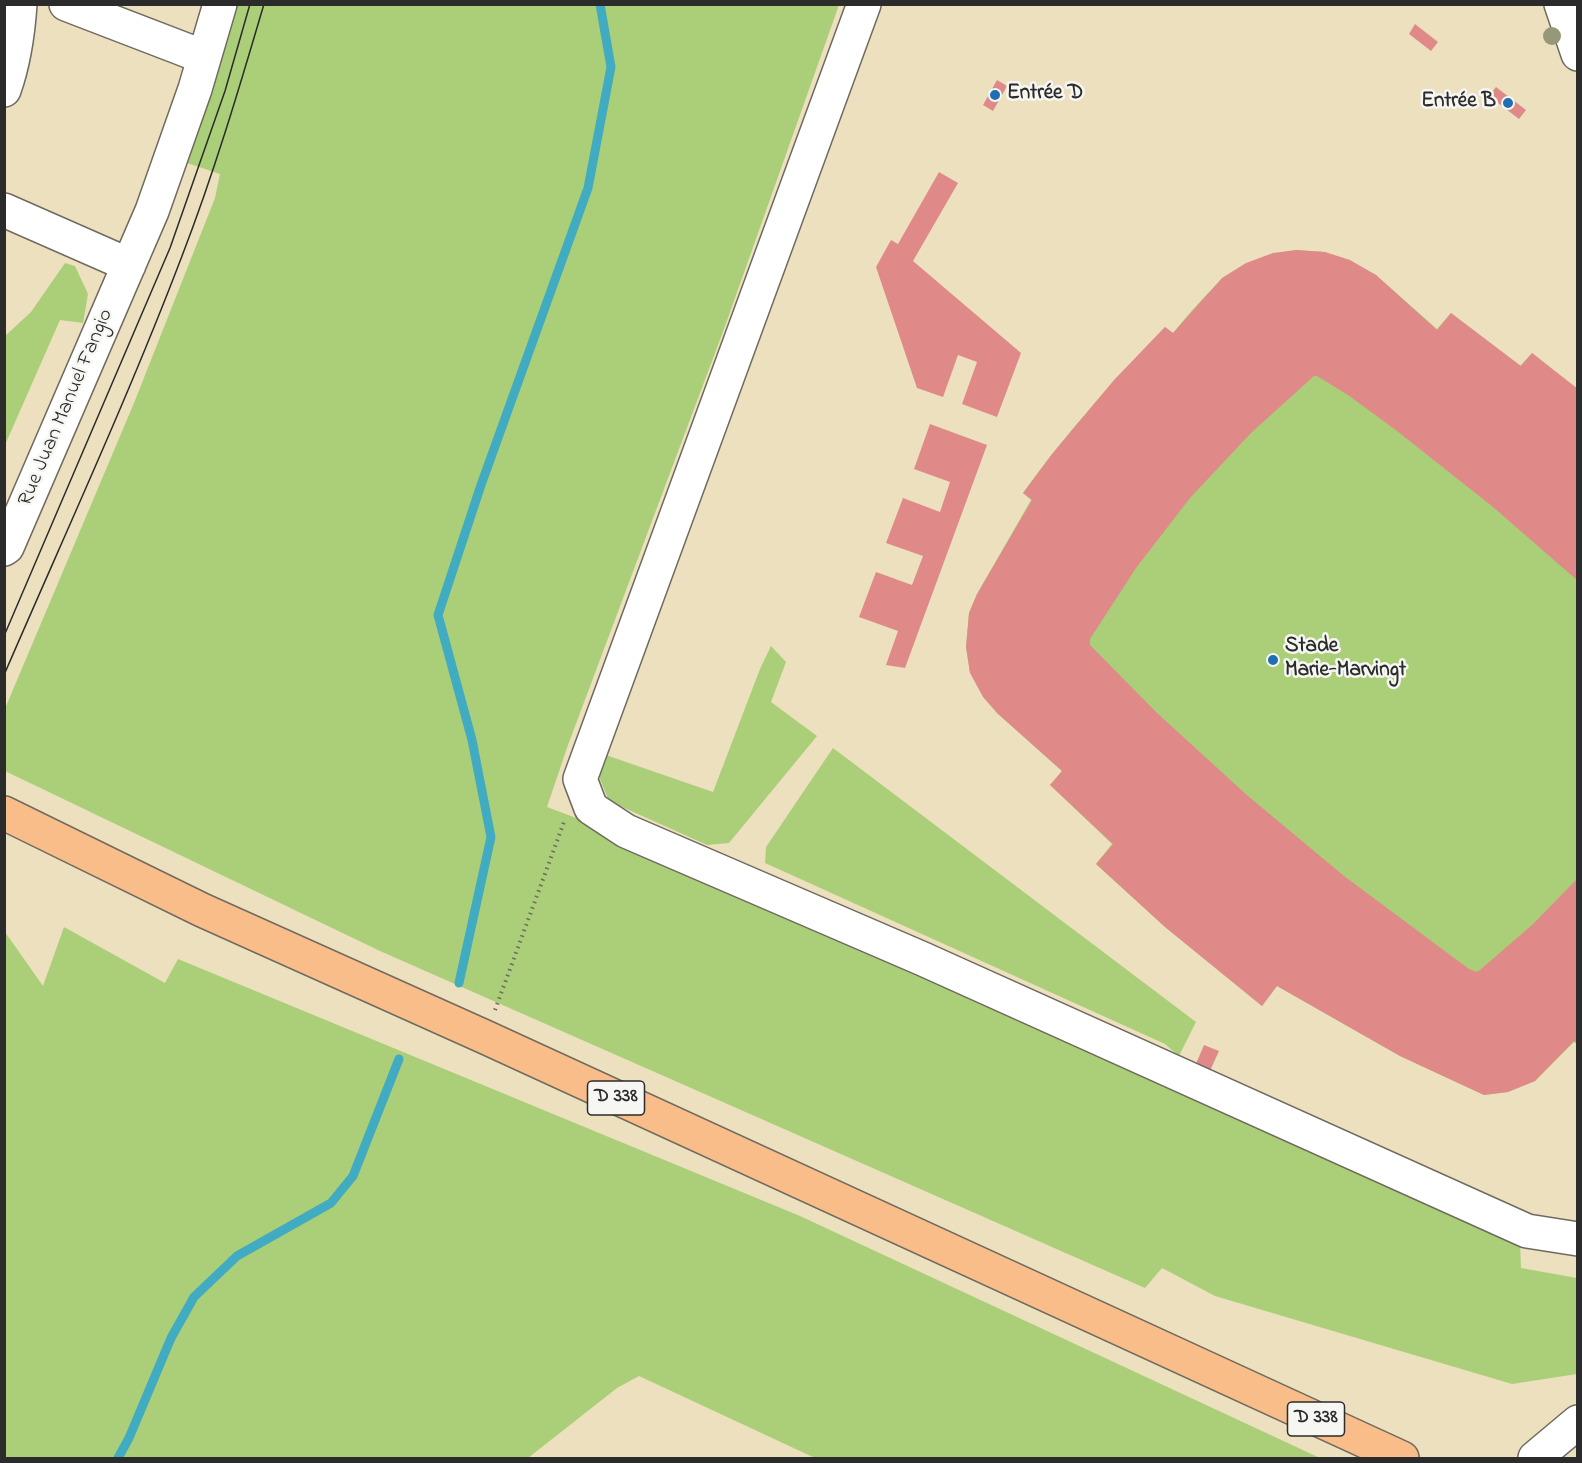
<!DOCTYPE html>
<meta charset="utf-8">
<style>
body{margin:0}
#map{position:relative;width:1582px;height:1463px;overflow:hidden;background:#ece0bf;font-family:"Indie Flower",sans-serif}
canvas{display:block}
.frame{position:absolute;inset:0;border:6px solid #2b2b2b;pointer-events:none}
</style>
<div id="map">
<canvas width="1582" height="1463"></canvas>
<div class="frame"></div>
</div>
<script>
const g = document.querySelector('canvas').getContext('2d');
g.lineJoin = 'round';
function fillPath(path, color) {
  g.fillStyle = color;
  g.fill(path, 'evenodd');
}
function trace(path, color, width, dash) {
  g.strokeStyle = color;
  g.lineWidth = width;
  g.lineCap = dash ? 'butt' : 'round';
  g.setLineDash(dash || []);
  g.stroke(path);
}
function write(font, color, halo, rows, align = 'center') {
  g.font = font + ' "Indie Flower",sans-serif';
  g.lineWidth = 5;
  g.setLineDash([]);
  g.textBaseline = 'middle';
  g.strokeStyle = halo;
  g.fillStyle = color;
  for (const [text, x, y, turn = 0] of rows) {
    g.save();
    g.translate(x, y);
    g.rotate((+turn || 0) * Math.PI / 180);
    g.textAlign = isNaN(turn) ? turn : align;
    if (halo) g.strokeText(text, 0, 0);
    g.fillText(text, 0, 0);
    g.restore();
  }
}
fillPath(new Path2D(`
 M234,5h605l-115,324 -156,416 -21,62 53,20 920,415 1,26 56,10v96l-65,10 -297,-88 -53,-28 -17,20 -765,-337 -375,-180 -1,-60 130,-308 81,-205 5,-24 -36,-12z
 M1296,250l29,2 51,23 61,54 14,-16 69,53 12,-13 45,36v655l-3,-2 -39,39 -27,11 -24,3 -84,-39 -123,-70 -15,20 -97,-79 -69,-63 16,-20 -62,-59 12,-14 -65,-58 -27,-40 -4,-26 3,-34 8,-19 54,-94 -8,-7c43,-60 91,-113 142,-166l8,6c39,-46 59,-74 123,-83z
 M65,263l10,3 13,28 -5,29 -23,-3 -55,125v-109l26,-24z
 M771,646l15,16 -15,40 46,34 -88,107 -22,2 -98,-44 -9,-22v-26l113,39 47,-123z
 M833,748l363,274 -17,34 -14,-12 -400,-181 1,-16z
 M64,927l101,56 13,-24 622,257 520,242h-505l-176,-82 -22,12 -89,70h-523v-526l38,54z`), '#abcf78');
trace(new Path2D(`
 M459,983l32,-146 -19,-97 -34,-125 43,-130 107,-297 23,-121 -11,-63
 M118,1458l11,-20 42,-100 23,-41 43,-41 94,-53 22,-27 46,-117`), '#41abc1', 9);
fillPath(new Path2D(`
 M1415,24l23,18 -7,9 -22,-17z
 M997,80l10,6 -14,25 -10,-6z
 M1496,87l30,23 -7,9 -30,-23z
 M939,172l19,11 -45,78 108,92 -24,64 -35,-13 15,-42 -19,-7 -15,42 -26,-9 -41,-121 15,-27 7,4z
 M1296,250l29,2 25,8 26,15 61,55 14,-17 70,53 11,-13 46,36v192l-85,-74 -96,-76 -49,-36 -31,-19h-3l-63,57 -61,65 -54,70 -46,71v6l67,68 91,83 96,80 125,93 8,3 3,-2 52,-45 46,-47v166l-4,-3 -39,40 -27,11 -24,3 -84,-39 -123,-70 -15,20 -97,-79 -69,-63 17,-20 -63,-59 12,-14 -65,-58 -14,-16 -13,-24 -4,-26 3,-34 8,-19 55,-94 -9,-7 29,-39 62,-74 51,-53 8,6 49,-55 24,-15 27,-10z
 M930,424l57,21 -82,223 -19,-3 12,-34 -39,-14 17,-45 36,13 11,-29 -37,-13 17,-45 37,14 10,-30 -36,-13z
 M1204,1045l15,6 -10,22 -14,-7z`), '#df8a89');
const minor = new Path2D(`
 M66,4l138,53
 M864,4l-284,775 11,29 35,23 297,128 604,272 51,8
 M1561,4l17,50
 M4,90c10,-28 14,-56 16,-86
 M4,210l125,55
 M4,549l3,-2 145,-336 43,-122 25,-85
 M1535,1458l43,-36`);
const major = new Path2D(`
 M4,813l198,97 283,127 917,421`);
trace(minor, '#6f6a5f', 36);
trace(major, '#6f6a5f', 36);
trace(new Path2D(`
 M495,1010l69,-188`), '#6f6a5f', 4, [1.5, 4.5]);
trace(minor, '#fff', 33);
trace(major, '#f8bd89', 33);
trace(new Path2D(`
 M4,636l166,-388 55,-157 25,-87
 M4,675c60,-139 124,-277 178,-419 32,-83 57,-167 82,-252`), '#2b2b2b', 1.5);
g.fillStyle = '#97977a';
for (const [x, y] of [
 [1552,36]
]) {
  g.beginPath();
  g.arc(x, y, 9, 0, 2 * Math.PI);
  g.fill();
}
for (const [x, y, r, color] of [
 [995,95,6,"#1f6fb2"],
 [1508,103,6,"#1f6fb2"],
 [1273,660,6,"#1f6fb2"]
]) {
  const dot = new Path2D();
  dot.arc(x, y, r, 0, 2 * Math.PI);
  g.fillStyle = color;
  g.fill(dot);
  trace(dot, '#f6f6f2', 2);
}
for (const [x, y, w] of [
 [616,1098,57],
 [1316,1419,57]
]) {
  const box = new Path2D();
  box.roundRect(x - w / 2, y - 17, w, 34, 4.5);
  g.fillStyle = '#f6f6f2';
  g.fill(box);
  trace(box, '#2b2b2b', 1.5);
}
write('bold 20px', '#2b2b2b', null, [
 ["D 338",616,1098],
 ["D 338",1316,1419]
]);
write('bold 21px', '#2b2b2b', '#f6f6f2', [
 ["Entrée D",1007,95],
 ["Entrée B",1496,103,"right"],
 ["Stade",1285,648],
 ["Marie-Marvingt",1285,672]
], 'left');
write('21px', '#2b2b2b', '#f6f6f2', [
 ["Rue Juan Manuel Fangio",67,408,-67]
]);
</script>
